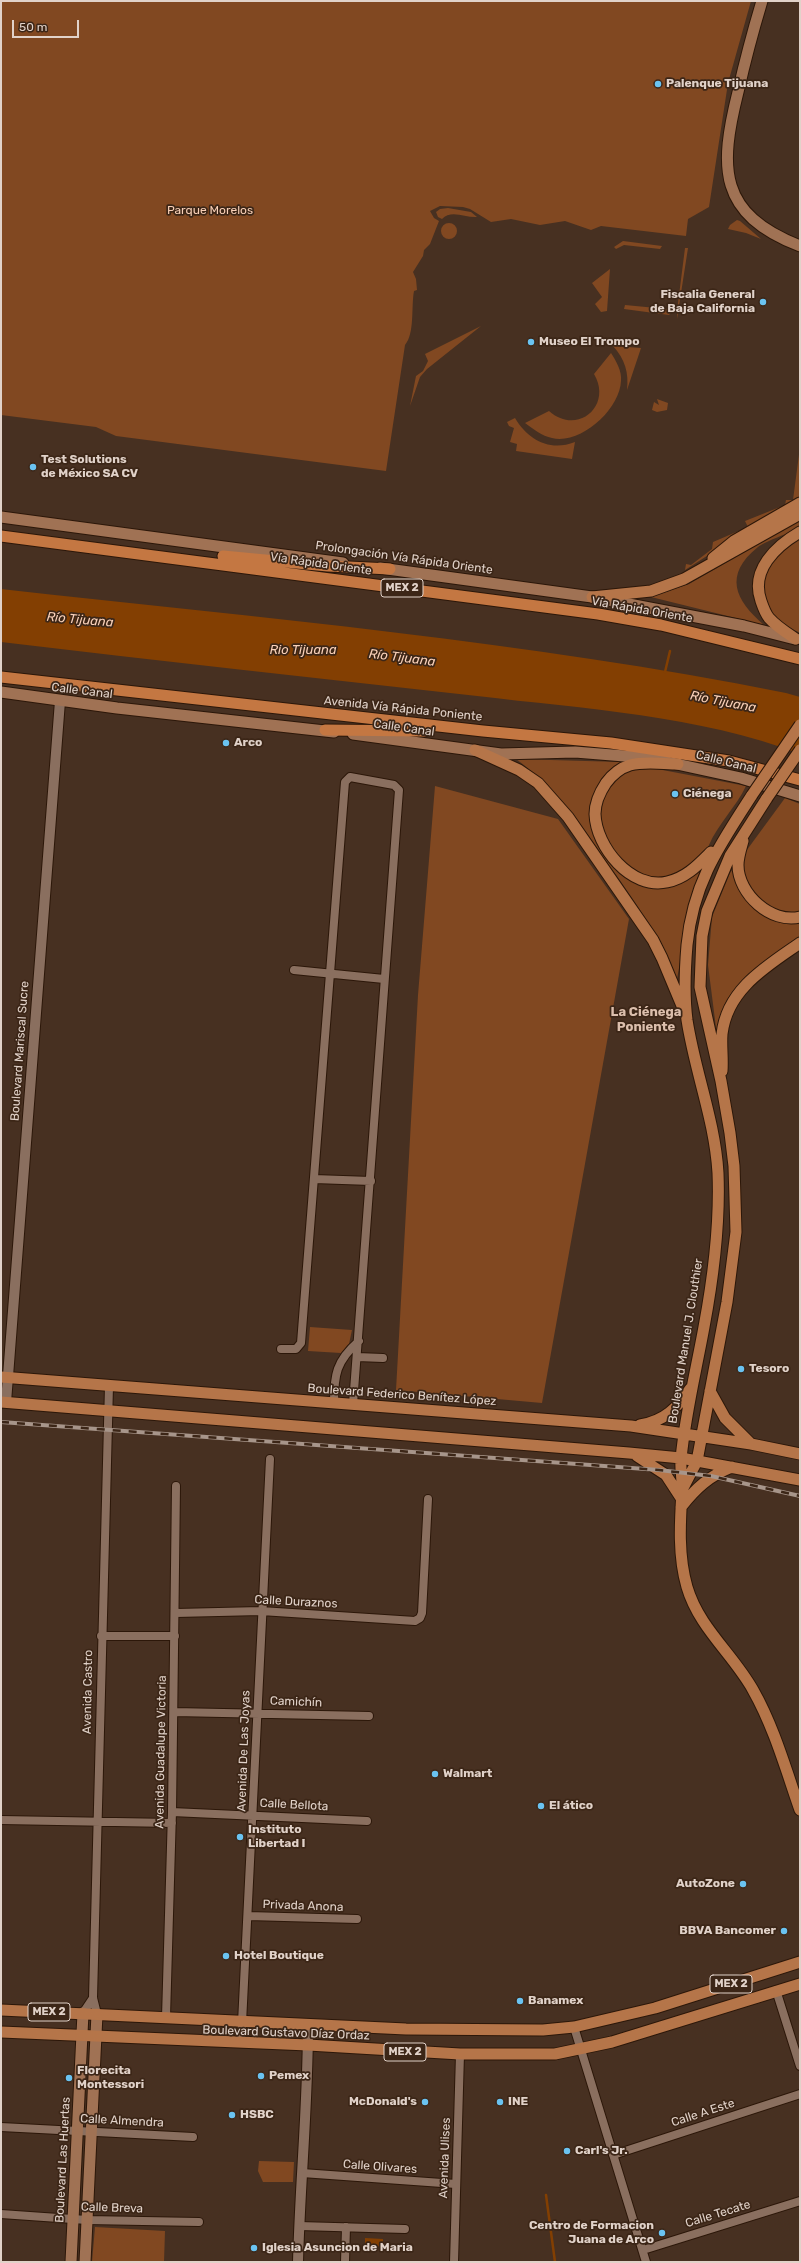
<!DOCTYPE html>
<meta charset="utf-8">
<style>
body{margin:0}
#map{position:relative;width:801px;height:2263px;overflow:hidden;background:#473021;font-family:Rubik,sans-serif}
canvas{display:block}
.frame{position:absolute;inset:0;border:2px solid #e1d2c9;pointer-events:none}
.scale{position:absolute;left:12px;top:20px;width:67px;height:18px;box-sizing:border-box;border:2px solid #e1d2c9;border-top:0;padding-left:5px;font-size:12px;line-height:14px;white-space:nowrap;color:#e1d2c9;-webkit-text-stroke:3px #3c2617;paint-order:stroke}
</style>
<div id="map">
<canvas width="801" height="2263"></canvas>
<div class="frame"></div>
<div class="scale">50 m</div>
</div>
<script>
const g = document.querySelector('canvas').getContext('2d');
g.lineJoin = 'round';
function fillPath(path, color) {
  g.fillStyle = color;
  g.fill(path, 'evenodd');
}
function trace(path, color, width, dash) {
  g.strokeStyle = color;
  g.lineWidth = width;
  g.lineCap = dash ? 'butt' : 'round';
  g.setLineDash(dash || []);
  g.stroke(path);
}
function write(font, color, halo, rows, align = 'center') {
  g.font = font + ' Rubik,sans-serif';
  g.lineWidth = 3.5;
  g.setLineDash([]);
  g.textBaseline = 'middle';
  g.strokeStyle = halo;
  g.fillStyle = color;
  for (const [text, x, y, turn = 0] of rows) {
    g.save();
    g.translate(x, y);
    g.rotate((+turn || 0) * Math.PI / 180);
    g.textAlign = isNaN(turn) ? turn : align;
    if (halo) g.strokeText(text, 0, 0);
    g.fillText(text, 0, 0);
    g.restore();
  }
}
fillPath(new Path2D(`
 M1,1h750l-23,82 -19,124 -21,12 -2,17 -85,-10 -10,4 -26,-9 -25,4 -29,-6 -20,3 -21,-13 -7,-2 -23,-1 -10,5 4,7 5,3 -9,23 -6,6 -1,6 -10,16 3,7 1,11 -3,1c-3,16 1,42 -9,54l-19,126 -270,-35 -20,-9 -95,-12z
 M448,208l23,4 6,5c-11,1 -26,-8 -35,2l-4,-2 -2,-5 4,-3z
 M737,220l3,1 21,18 -15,-6 -18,-4 2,-4z
 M441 231a8 8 0 1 1 16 0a8 8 0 1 1-16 0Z
 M623,241l39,5 -2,3 -36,-4 -8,4 -2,-2z
 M685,248h3l-11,71v-8z
 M610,269l-3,42 -6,1 -6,-8 7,-7 -10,-14z
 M625,305l42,4 3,-1 4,1 -5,6 -45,-6z
 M481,326l-54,43 -7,8 -10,29 6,-30 7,-5 5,-10 -3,-7z
 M613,346l28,2 -14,42c2,-17 -2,-31 -14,-44z
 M611,353c5,8 11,18 10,28 -1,28 -40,64 -69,57 -10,-2 -19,-9 -27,-15l24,-12c28,25 64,-5 45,-37z
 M657,399l11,4 -1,7 -10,2 -5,-2 2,-8 5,3z
 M515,418c13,22 35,34 60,24l-3,17 -56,-8 1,-7 -7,-2 4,-14 -5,-2 -2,-4z
 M800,447l-1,50 -114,73 1,-6 5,1 21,-16 1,-7 35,-15 -3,-6 40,-16 1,-5h7z
 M800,520v8c-9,4 -36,14 -42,19 -35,28 -23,53 6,78l-113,-28 38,-13z
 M800,533v100c-7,-4 -16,-7 -22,-12 -35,-33 -3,-64 22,-88z
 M516,759l105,3 125,24c-10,21 -28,38 -37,59 -18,43 -23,89 -32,134 -14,-36 -36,-68 -58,-100 -33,-47 -56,-85 -103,-120z
 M435,786l123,33 71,100 -87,484 -146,-13 22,-395z
 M785,798l15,6v132c-28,20 -65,41 -78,75 -4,11 -2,28 -3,40l-11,-86 4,-48 18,-44z
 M310,1327l42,3 -3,14 -8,9 -33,-2z
 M259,2161l35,1 -1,20h-30l-5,-11z
 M95,2227l70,4 -1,31h-72z`), '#814821');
fillPath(new Path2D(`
 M1,589c262,29 526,52 785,104l14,4v57c-102,-39 -215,-45 -323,-58 -159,-18 -317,-35 -476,-54z
 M365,2238l18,1v8l-18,-2z`), '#833f02');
trace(new Path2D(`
 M665,672l5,-21
 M546,2195l9,67`), '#833f02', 2.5);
const minor = new Path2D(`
 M294,970l90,9
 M314,1179l57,2
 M281,1349h15l5,-6 44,-561 5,-5 44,8 5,5 -46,614
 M357,1357l26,1
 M334,1403c0,-28 2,-42 25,-62
 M176,1613l85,-2 154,10 5,-3 2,-5 6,-114
 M101,1636h74
 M174,1712l195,4
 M172,1812l195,9
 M1,1820l171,3
 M248,1916l109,3
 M776,1990l24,76
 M83,2013l10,-15
 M97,2014l-4,-16 16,-612
 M166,2017l6,-205 4,-326
 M574,2027l72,235
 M241,2043l29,-584
 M1,2127l192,10
 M613,2155l187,-61
 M302,2173l154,11
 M1,2214l86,6 112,2
 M299,2226l106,3
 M643,2250l157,-49
 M345,2262l1,-35
 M454,2262l6,-208`);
const tertiary = new Path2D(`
 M6,1402l54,-701
 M298,2262c2,-79 10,-158 10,-237`);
const secondary = new Path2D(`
 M762,1c-9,30 -17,60 -24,91 -19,76 -20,122 62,154
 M1,517l342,46
 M380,568l212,29 152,29 51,13
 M1,692l116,16 217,24
 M353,734l148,20 74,-2 74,6 92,20 59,18
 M71,2262l12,-249
 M85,2262l12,-248`);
const primary = new Path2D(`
 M713,558l21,-17 66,-38
 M592,597l59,-6 33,-12 116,-65
 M796,639c-9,-6 -19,-12 -27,-21 -4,-5 -6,-11 -8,-17 -11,-31 15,-55 39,-69
 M475,750l44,20 19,13 30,34 85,123 9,18 23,55
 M678,764c-15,0 -33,-3 -48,1 -10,3 -18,10 -24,18 -6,9 -11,20 -11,31 1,33 36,76 72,68 19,-4 31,-17 44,-30
 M752,795c-33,51 -59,88 -65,150 -2,24 -3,52 0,75 8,52 28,101 31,153 2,49 -5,106 -14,154 -8,44 -19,88 -23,132 -1,11 2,22 1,32 -2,32 -4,65 5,96 12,41 46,67 66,103 21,37 33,80 47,120
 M743,841c-2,7 -5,16 -5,24 0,29 33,59 62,52
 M722,1071c1,-13 -1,-25 0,-37 5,-45 45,-68 78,-91
 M1,1377l630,49 120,18 49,10
 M710,1391l15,27 26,26
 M1,1402l628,51 52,5 119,22
 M640,1425c25,-4 37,-17 50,-36
 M637,1456l29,19 15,23
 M682,1490l15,-29 30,-159 9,-70 -2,-66 -4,-33 -9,-52 -21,-94 2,-51 5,-25 23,-55 37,-58
 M681,1507c15,-19 28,-31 51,-40
 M1,2010l405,19 137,1 31,-3 81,-19 145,-46
 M1,2032l307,13 152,9h95l57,-12 188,-58`);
const trunk = new Path2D(`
 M1,536l597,78 63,11 139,34
 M223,556l105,10 62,3
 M1,677l482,54 128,12 118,18 71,19
 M325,730l99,1`);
trace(minor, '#2c1709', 10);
trace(tertiary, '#2c1709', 12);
trace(secondary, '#2c1709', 13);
trace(primary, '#2c1709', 13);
trace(trunk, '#2c1709', 13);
trace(minor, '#8a6f5f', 8);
trace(tertiary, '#8a6f5f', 10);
trace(secondary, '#a07254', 11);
trace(primary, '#b57549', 11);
trace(trunk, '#c47742', 11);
const rail = new Path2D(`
 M1,1422l658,48 52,6 89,20`);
trace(rail, '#a7958a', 4);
trace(rail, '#3c2617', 2.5, [8]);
const primaryBridge = new Path2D(`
 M752,795l48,-70
 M767,798l33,-48`);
trace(primaryBridge, '#2c1709', 13, []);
trace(primaryBridge, '#b57549', 11);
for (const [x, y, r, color] of [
 [658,84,4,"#6ac3f1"],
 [763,302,4,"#6ac3f1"],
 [531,342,4,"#6ac3f1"],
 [33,467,4,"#6ac3f1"],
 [226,743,4,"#6ac3f1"],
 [675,794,4,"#6ac3f1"],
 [741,1369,4,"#6ac3f1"],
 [435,1774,4,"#6ac3f1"],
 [541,1806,4,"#6ac3f1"],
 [240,1837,4,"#6ac3f1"],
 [743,1884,4,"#6ac3f1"],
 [784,1931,4,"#6ac3f1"],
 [226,1956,4,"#6ac3f1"],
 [520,2001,4,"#6ac3f1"],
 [261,2076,4,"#6ac3f1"],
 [69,2078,4,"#6ac3f1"],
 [425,2102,4,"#6ac3f1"],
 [500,2102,4,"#6ac3f1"],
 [232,2115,4,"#6ac3f1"],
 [567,2151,4,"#6ac3f1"],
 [662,2233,4,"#6ac3f1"],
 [254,2248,4,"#6ac3f1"]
]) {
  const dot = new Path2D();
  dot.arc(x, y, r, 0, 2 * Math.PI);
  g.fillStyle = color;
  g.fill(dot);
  trace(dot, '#3c2617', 1.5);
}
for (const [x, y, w] of [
 [402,588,42],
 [731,1984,42],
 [49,2012,42],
 [405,2052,42]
]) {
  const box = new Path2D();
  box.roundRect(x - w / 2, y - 9, w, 18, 3);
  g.fillStyle = '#3c2617';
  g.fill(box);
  trace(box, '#e1d2c9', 1);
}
write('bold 11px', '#e1d2c9', null, [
 ["MEX 2",402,588],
 ["MEX 2",731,1984],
 ["MEX 2",49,2012],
 ["MEX 2",405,2052]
]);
write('bold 12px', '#e1d2c9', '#3c2617', [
 ["Palenque Tijuana",666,84],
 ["Fiscalia General",755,295,"right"],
 ["de Baja California",755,309,"right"],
 ["Museo El Trompo",539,342],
 ["Test Solutions",41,460],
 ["de México SA CV",41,474],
 ["Arco",234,743],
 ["Ciénega",683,794],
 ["Tesoro",749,1369],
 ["Walmart",443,1774],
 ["El ático",549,1806],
 ["Instituto",248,1830],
 ["Libertad I",248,1844],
 ["AutoZone",735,1884,"right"],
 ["BBVA Bancomer",776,1931,"right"],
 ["Hotel Boutique",234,1956],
 ["Banamex",528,2001],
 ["Florecita",77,2071],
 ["Montessori",77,2085],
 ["Pemex",269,2076],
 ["McDonald's",417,2102,"right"],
 ["INE",508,2102],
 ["HSBC",240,2115],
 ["Carl's Jr.",575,2151],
 ["Centro de Formacion",654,2226,"right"],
 ["Juana de Arco",654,2240,"right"],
 ["Iglesia Asuncion de Maria",262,2248]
], 'left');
write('12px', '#f9d0b7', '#3c2617', [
 ["Parque Morelos",210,211]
]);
write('12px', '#e1d2c9', '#3c2617', [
 ["Prolongación Vía Rápida Oriente",404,558,8],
 ["Vía Rápida Oriente",321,564,8],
 ["Vía Rápida Oriente",642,610,10],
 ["Calle Canal",82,691,7],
 ["Avenida Vía Rápida Poniente",403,709,6],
 ["Calle Canal",404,728,8],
 ["Calle Canal",726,762,14],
 ["Boulevard Mariscal Sucre",20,1051,-86],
 ["Boulevard Manuel J. Clouthier",686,1341,-81],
 ["Boulevard Federico Benítez López",402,1395,4],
 ["Calle Duraznos",296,1602,3],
 ["Avenida Castro",88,1692,-89],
 ["Camichín",296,1702,2],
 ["Avenida De Las Joyas",244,1751,-88],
 ["Avenida Guadalupe Victoria",161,1752,-89],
 ["Calle Bellota",294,1805,3],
 ["Privada Anona",303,1906,2],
 ["Boulevard Gustavo Díaz Ordaz",286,2033,2],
 ["Calle A Este",703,2113,-18],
 ["Calle Almendra",122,2121,3],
 ["Avenida Ulises",445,2158,-88],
 ["Boulevard Las Huertas",63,2160,-87],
 ["Calle Olivares",380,2167,4],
 ["Calle Breva",112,2208,2],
 ["Calle Tecate",718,2214,-17]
]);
write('italic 13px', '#fad1b9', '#3c2617', [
 ["Río Tijuana",80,620,5],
 ["Rio Tijuana",303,650],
 ["Río Tijuana",402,658,7],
 ["Río Tijuana",723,702,11]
]);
write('bold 13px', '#dcbfad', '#3c2617', [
 ["La Ciénega",646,1012],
 ["Poniente",646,1027]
]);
</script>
